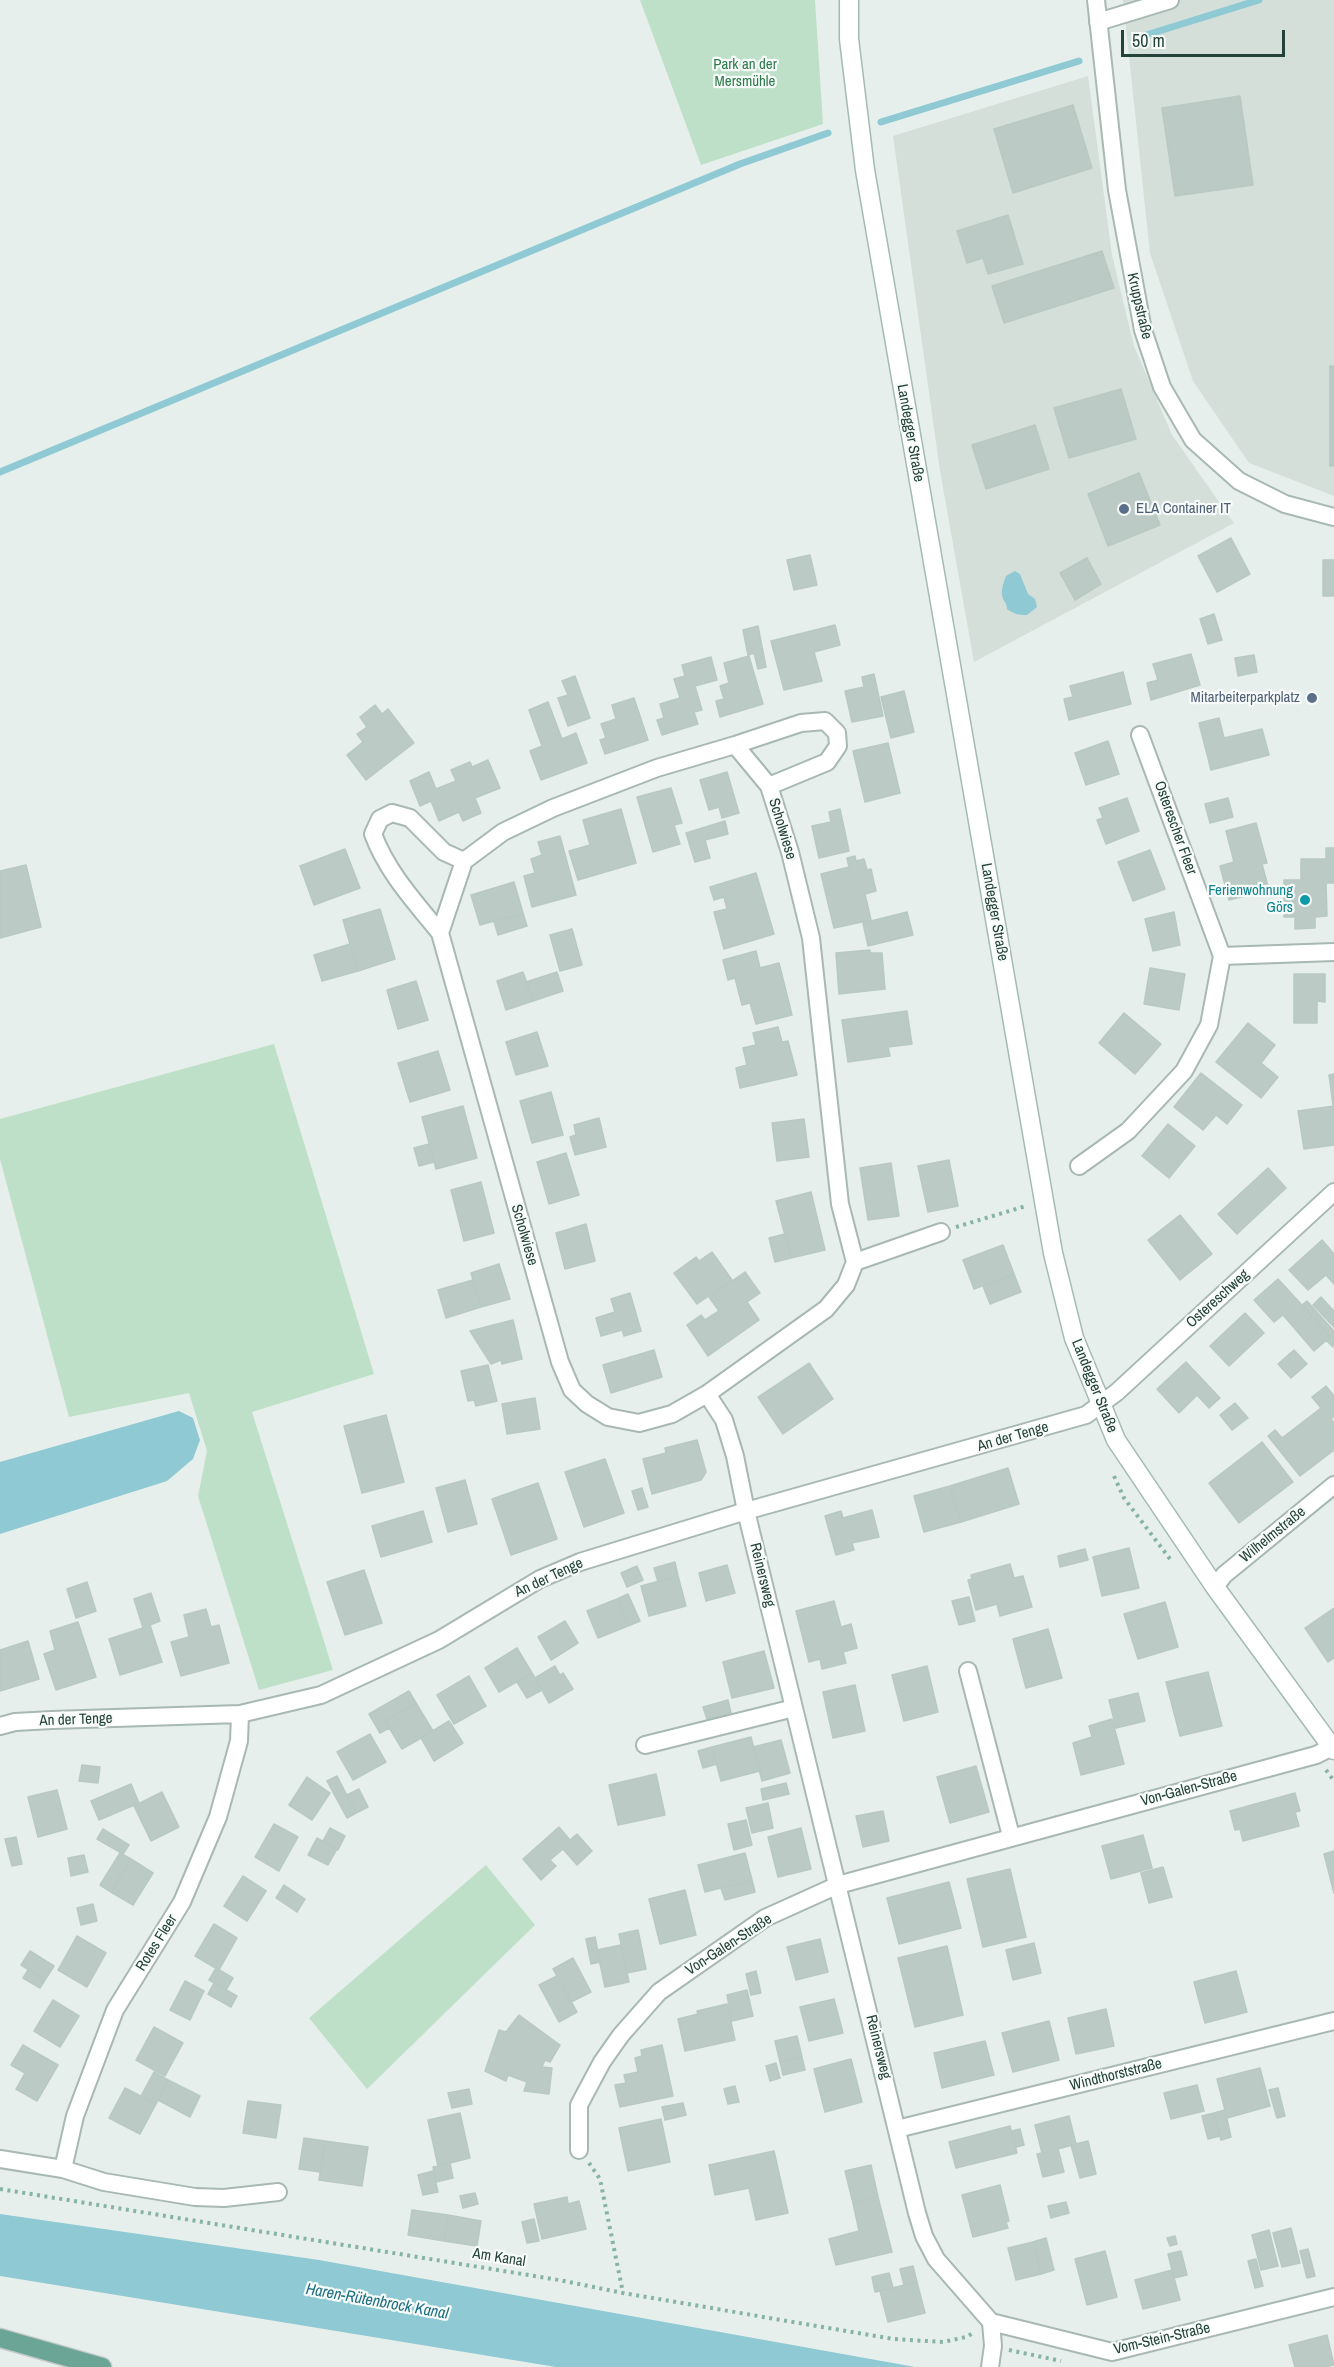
<!DOCTYPE html>
<meta charset="utf-8">
<style>
body{margin:0}
#map{position:relative;width:1334px;height:2367px;overflow:hidden;background:#e6efeb;font-family:"Archivo Narrow",sans-serif}
canvas{display:block}
.scale{position:absolute;left:1121px;top:30px;width:164px;height:27px;box-sizing:border-box;border:3px solid #24423a;border-top:0;padding-left:8px;font-size:18px;line-height:21px;white-space:nowrap;color:#24423a;-webkit-text-stroke:4px #f7fbf9;paint-order:stroke}
</style>
<div id="map">
<canvas width="1334" height="2367"></canvas>
<div class="scale">50 m</div>
</div>
<script>
const g = document.querySelector('canvas').getContext('2d');
g.lineJoin = 'round';
function fillPath(path, color) {
  g.fillStyle = color;
  g.fill(path, 'evenodd');
}
function trace(path, color, width, dash) {
  g.strokeStyle = color;
  g.lineWidth = width;
  g.lineCap = dash ? 'butt' : 'round';
  g.setLineDash(dash || []);
  g.stroke(path);
}
function write(font, color, halo, rows, align = 'center') {
  g.font = font + ' "Archivo Narrow",sans-serif';
  g.lineWidth = 4.5;
  g.setLineDash([]);
  g.textBaseline = 'middle';
  g.strokeStyle = halo;
  g.fillStyle = color;
  for (const [text, x, y, turn = 0] of rows) {
    g.save();
    g.translate(x, y);
    g.rotate((+turn || 0) * Math.PI / 180);
    g.textAlign = isNaN(turn) ? turn : align;
    if (halo) g.strokeText(text, 0, 0);
    g.fillText(text, 0, 0);
    g.restore();
  }
}
fillPath(new Path2D(`
 M1123,0h211v496l-85,-33 -56,-82 -43,-128z
 M1088,76l24,179 22,91 38,89 62,88 -260,139 -34,-191 -47,-335z`), '#d4dfda');
fillPath(new Path2D(`
 M640,0h175l8,124 -122,41z
 M274,1044l100,330 -122,38 81,258 -74,20 -61,-194 9,-45 -18,-58 -120,24 -69,-258v-40z
 M486,1865l49,60 -168,164 -58,-71z`), '#bfe0c8');
fillPath(new Path2D(`
 M1015,571l5,3 8,20 7,5 2,8 -10,8c-9,0 -13,-1 -20,-6 0,-7 -4,-7 -5,-14 -1,-6 2,-14 4,-19z
 M179,1411l14,7 7,22 -7,19 -26,22 -167,53v-72z
 M0,2214l319,46 596,107h-359l-525,-86 -31,-5z`), '#8ec9d4');
trace(new Path2D(`
 M1143,36l116,-36
 M881,122l198,-61
 M0,472l740,-308 88,-31`), '#8ec9d4', 7);
const building = new Path2D(`
 M1240,96l13,89 -78,11 -13,-88z
 M1073,105l19,63 -79,25 -19,-64z
 M1008,215l15,49 -35,10 -5,-16 -16,5 -10,-32z
 M1102,251l12,37 -110,35 -12,-37z
 M1330,366h4v100h-4z
 M1121,389l15,50 -67,19 -15,-50z
 M1035,425l14,44 -63,20 -14,-44z
 M1139,473l21,52 -52,21 -20,-52z
 M1231,538l19,36 -33,18 -19,-36z
 M810,555l7,30 -23,5 -7,-30z
 M1087,558l14,26 -26,16 -15,-27z
 M1323,560h11v36h-11z
 M1214,614l8,26 -14,4 -8,-25z
 M835,625l5,20 -26,7 8,29 -38,9 -13,-49z
 M758,626l8,41 -8,2 -4,-16 -6,2 -5,-25z
 M1191,654l9,31 -49,15 -4,-17 11,-3 -5,-16z
 M1254,655l3,17 -19,4 -3,-18z
 M749,656l14,48 -43,13 -4,-16 8,-2 -4,-13 9,-3 -5,-20z
 M711,657l6,23 -22,6 7,24 -8,2 4,12 -36,11 -5,-15 7,-2 -4,-14 20,-6 -6,-19 11,-3 -3,-11z
 M1123,672l8,32 -62,16 -5,-21 9,-2 -3,-11z
 M874,674l9,42 -31,6 -7,-31 19,-4 -2,-10z
 M575,676l15,42 -22,8 -10,-28 10,-3 -6,-14z
 M904,691l10,41 -23,6 -10,-41z
 M634,698l14,42 -43,14 -5,-14 6,-2 -5,-14 15,-5 -4,-14z
 M548,702l14,37 14,-6 11,30 -46,17 -11,-29 12,-5 -13,-36z
 M375,705l7,9 6,-5 26,34 -48,37 -19,-25 16,-13 -6,-8 10,-7 -7,-10z
 M1219,718l5,20 38,-9 7,26 -58,15 -12,-47z
 M1108,741l11,33 -33,11 -11,-32z
 M888,743l12,50 -35,9 -12,-51z
 M488,760l12,28 -25,10 6,15 -18,8 -4,-9 -20,9 -8,-20 -11,5 -10,-25 19,-9 7,17 20,-8 -5,-11 19,-8 2,5z
 M727,772l12,41 -17,5 -3,-11 -10,3 -9,-30z
 M671,788l11,35 -8,2 6,19 -27,8 -16,-55z
 M1127,798l12,33 -33,13 -9,-24 6,-2 -4,-10z
 M1228,798l5,19 -23,6 -5,-19z
 M621,809l15,54 -58,17 -9,-29 21,-6 -7,-25z
 M840,809l9,42 -30,7 -7,-32 19,-4 -2,-10z
 M725,821l3,13 -23,6 5,18 -15,4 -9,-29z
 M1256,823l11,40 -5,1 7,26 -40,10 -9,-34 14,-4 -8,-31z
 M560,836l16,59 -44,12 -8,-31 11,-3 -4,-14 11,-4 -4,-13z
 M1326,848h8v35h-8l1,33 -12,1v11l-20,1v-12h-11v-37h17v-21h25z
 M345,849l15,39 -46,17 -14,-39z
 M1150,850l15,39 -32,12 -15,-39z
 M855,856l1,5 8,-2 3,11 4,-1 5,22 -11,3 6,26 -37,8 -13,-54 28,-7 -2,-9z
 M26,865l15,62 -41,11v-67z
 M756,873l18,61 -50,15 -10,-37 13,-3 -3,-12 -10,3 -4,-13z
 M514,882l9,31 -43,12 -9,-30z
 M380,909l15,50 -37,12 -15,-51z
 M907,912l6,23 -45,11 -5,-23z
 M1174,912l6,33 -27,6 -8,-32z
 M523,913l4,13 -29,9 -4,-14z
 M572,929l10,36 -22,6 -10,-36z
 M350,944l8,27 -36,10 -8,-26z
 M870,950v3h12l3,36 -46,5 -3,-41z
 M756,951l4,17 19,-5 13,52 -36,9 -6,-21 -8,2 -7,-27 -7,2 -5,-20z
 M1150,968l35,6 -6,36 -35,-6z
 M523,972l10,29 -27,9 -9,-29z
 M557,972l6,19 -30,10 -7,-19z
 M1294,974h31v28l-8,-1v22h-23z
 M416,981l12,39 -30,9 -11,-39z
 M907,1011l5,33 -24,3 2,9 -42,6 -6,-42z
 M1124,1013l37,31 -26,30 -36,-31z
 M1248,1023l27,22 -14,18 17,14 -17,21 -45,-36z
 M778,1027l4,15 6,-1 9,34 -57,13 -4,-20 11,-3 -4,-17 13,-3 -3,-12z
 M537,1032l11,34 -32,9 -10,-33z
 M438,1051l12,39 -40,12 -12,-39z
 M1201,1073l41,32 -15,19 -11,-9 -13,15 -29,-23z
 M1334,1074v31h-1l-4,-30z
 M551,1092l12,43 -31,8 -12,-42z
 M463,1106l14,52 -41,11 -14,-52z
 M1334,1106v39l-30,4 -6,-38z
 M599,1118l7,29 -31,8 -5,-18 6,-2 -2,-10z
 M804,1119l5,38 -32,4 -5,-38z
 M1168,1124l27,22 -26,32 -27,-22z
 M429,1144l5,18 -15,4 -5,-18z
 M566,1153l13,42 -30,9 -12,-42z
 M949,1160l9,46 -30,6 -10,-46z
 M891,1163l8,53 -31,4 -8,-52z
 M1268,1168l18,20 -49,46 -19,-20z
 M481,1182l13,51 -30,8 -13,-51z
 M811,1192l14,58 -34,8 -15,-57z
 M1180,1215l32,39 -32,26 -32,-40z
 M586,1224l9,37 -30,8 -9,-36z
 M785,1234l6,24 -16,4 -6,-24z
 M1322,1240l12,14v30l-8,-9 -18,15 -19,-20z
 M1003,1245l11,29 -40,15 -11,-29z
 M712,1252l20,28 -35,24 -23,-31 22,-16 3,4z
 M499,1264l11,35 -29,8 -10,-34z
 M745,1272l15,21 -13,9 12,18 -51,36 -21,-31 14,-10 4,5 14,-9 -10,-14z
 M1014,1274l7,18 -31,12 -7,-18z
 M1278,1279l34,37 -16,14 -13,-15 -9,7 -20,-22z
 M473,1280l8,27 -35,11 -8,-28z
 M630,1293l11,38 -17,5 -2,-6 -21,6 -5,-18 19,-6 -4,-13z
 M1321,1297l13,14v16l-21,-22z
 M1307,1301l27,30 -1,16 -7,-7 4,-3 -28,-32z
 M1245,1313l19,20 -35,33 -19,-20z
 M1312,1316l18,21 -16,14 -18,-21z
 M513,1320l9,39 -20,5 -1,-4 -10,4 -21,-33z
 M654,1350l8,27 -51,16 -8,-28z
 M1294,1350l13,14 -16,14 -13,-14z
 M1186,1362l34,36 -11,10 -12,-13 -18,18 -22,-24z
 M809,1363l24,36 -50,35 -25,-37z
 M488,1365l9,36 -21,5 -2,-6 -6,1 -7,-30z
 M1326,1386l8,10v20l-3,3 3,4v27l-34,26 -32,-40 7,-6 7,8 39,-30 -9,-11z
 M535,1398l5,31 -33,5 -5,-30z
 M1235,1403l13,15 -16,12 -12,-15z
 M386,1415l18,67 -42,11 -18,-67z
 M697,1440l9,32 -5,8 -49,14 -9,-35 23,-6 -1,-5z
 M1262,1442l31,40 -54,41 -30,-40z
 M605,1459l19,54 -40,14 -19,-55z
 M1008,1468l11,36 -58,18 -11,-36z
 M465,1480l12,44 -29,8 -12,-44z
 M538,1483l19,56 -46,16 -19,-56z
 M950,1486l11,36 -37,10 -10,-36z
 M642,1488l6,19 -10,3 -6,-19z
 M872,1510l7,27 -27,6 2,7 -18,5 -11,-39 16,-5 2,7z
 M423,1511l9,31 -51,15 -9,-31z
 M1129,1548l10,40 -37,8 -9,-39z
 M1085,1549l3,11 -28,7 -2,-11z
 M675,1562l3,14 -20,6 -4,-14z
 M1010,1564l4,14 9,-2 9,31 -32,9 -3,-12 -21,6 -8,-30 4,-1 -1,-4z
 M727,1565l8,28 -29,8 -7,-28z
 M637,1566l6,14 -16,7 -6,-14z
 M364,1570l18,53 -37,12 -18,-53z
 M678,1576l8,30 -37,10 -8,-30z
 M87,1582l9,29 -20,7 -9,-29z
 M151,1593l9,28 -10,4 12,37 -42,13 -11,-36 34,-11 -9,-29z
 M628,1594l12,27 -12,5 -11,-27z
 M969,1597l6,24 -16,4 -7,-24z
 M617,1599l11,27 -30,12 -11,-27z
 M834,1601l7,26 10,-3 6,24 -14,4 3,11 -24,6 -2,-10 -11,3 -13,-51z
 M1165,1602l13,45 -40,12 -14,-45z
 M1334,1608v50l-6,4 -23,-34z
 M206,1609l5,18 8,-2 10,38 -48,13 -10,-34 18,-5 -5,-22z
 M565,1621l13,22 -27,17 -13,-23z
 M78,1622l18,55 -40,13 -12,-36 11,-4 -5,-19z
 M1048,1629l14,49 -36,10 -13,-49z
 M28,1641l11,38 -39,12v-41z
 M517,1648l15,25 -33,19 -14,-24z
 M764,1651l10,37 -42,10 -9,-36z
 M555,1666l5,9 3,-2 10,16 -24,14 -14,-25z
 M927,1666l11,46 -34,9 -12,-46z
 M1208,1672l14,54 -42,10 -14,-54z
 M532,1673l10,17 -15,8 -10,-16z
 M469,1676l17,30 -32,18 -17,-29z
 M855,1685l10,46 -32,7 -10,-46z
 M409,1691l7,12 -31,18 4,7 -9,5 -11,-19z
 M1138,1693l7,28 -29,7 -7,-28z
 M728,1700l3,13 -24,6 -4,-12z
 M416,1703l17,28 -31,18 -17,-28z
 M1112,1719l12,45 -43,11 -8,-32 19,-6 -3,-11z
 M449,1721l14,22 -29,18 -13,-23z
 M370,1734l16,28 -33,18 -16,-28z
 M751,1737l9,34 -39,10 -9,-34z
 M781,1740l9,33 -28,8 -9,-34z
 M712,1747l5,17 -14,4 -5,-17z
 M82,1765l18,2 -2,16 -19,-2z
 M976,1766l13,46 -39,11 -13,-46z
 M656,1774l9,41 -47,10 -9,-40z
 M337,1776l19,37 -9,5 -20,-37z
 M307,1777l23,16 -18,27 -23,-15z
 M786,1783l3,11 -26,6 -2,-11z
 M131,1784l8,19 -40,17 -8,-19z
 M359,1789l9,18 -12,6 -9,-18z
 M57,1790l10,39 -29,8 -10,-40z
 M162,1792l17,35 -28,14 -17,-35z
 M1295,1793l5,18 -5,1 4,14 -56,15 -3,-12 -5,1 -5,-19z
 M768,1803l5,25 -21,5 -6,-25z
 M883,1811l6,30 -26,6 -7,-31z
 M746,1820l6,25 -18,5 -6,-26z
 M274,1824l24,13 -19,34 -24,-14z
 M559,1827l11,13 7,-6 15,17 -15,14 -14,-16 -13,11 6,6 -15,14 -18,-21z
 M330,1828l15,8 -7,14 -15,-9z
 M801,1828l10,41 -33,8 -10,-40z
 M103,1829l26,16 -6,9 -26,-15z
 M1143,1835l9,33 -41,11 -9,-33z
 M16,1837l6,27 -10,2 -7,-27z
 M317,1838l20,11 -9,16 -20,-10z
 M1334,1851v42l-10,-39z
 M120,1853l11,6 -20,33 -11,-7z
 M745,1853l7,27 -47,12 -7,-27z
 M84,1855l4,17 -17,4 -3,-18z
 M131,1859l22,14 -20,32 -22,-13z
 M1163,1867l9,30 -23,6 -8,-30z
 M1010,1869l16,68 -43,10 -16,-68z
 M243,1876l23,15 -19,30 -23,-15z
 M752,1880l3,12 -30,8 -4,-12z
 M949,1882l12,46 -62,16 -12,-46z
 M284,1885l21,14 -8,13 -21,-14z
 M685,1890l11,45 -36,9 -11,-45z
 M93,1904l4,17 -16,4 -4,-17z
 M214,1924l23,14 -18,32 -24,-14z
 M638,1930l8,39 -19,4 -8,-39z
 M77,1936l29,17 -19,34 -29,-17z
 M595,1937l5,25 -9,2 -5,-25z
 M820,1939l8,33 -32,8 -9,-33z
 M1034,1943l7,30 -28,7 -7,-30z
 M621,1945l8,37 -24,5 -8,-37z
 M947,1946l16,69 -48,12 -17,-69z
 M30,1951l24,15 -9,14 -24,-15z
 M573,1958l18,34 -20,10 -18,-33z
 M216,1968l17,10 -7,12 -17,-10z
 M28,1970l17,10 -5,8 -17,-10z
 M756,1971l5,22 -10,2 -5,-21z
 M1236,1971l11,41 -42,11 -11,-41z
 M557,1976l20,36 -18,10 -20,-37z
 M185,1981l19,10 -14,29 -20,-10z
 M214,1983l23,13 -6,11 -23,-13z
 M747,1990l6,26 -21,5 -5,-26z
 M834,1999l9,34 -34,8 -9,-34z
 M53,2000l26,16 -19,31 -26,-16z
 M727,2004l8,36 -50,11 -7,-32 20,-5 -1,-3z
 M1106,2009l8,37 -38,8 -8,-36z
 M519,2015l41,30 -10,17 -5,-2 -3,7 10,1 -3,26 -25,-3 3,-9 -19,-7 -2,6 -21,-10 14,-41 7,2z
 M1049,2021l10,39 -46,12 -11,-39z
 M154,2027l29,16 -18,33 -29,-16z
 M797,2036l5,21 -22,5 -5,-21z
 M985,2041l9,34 -52,13 -8,-35z
 M23,2045l35,20 -21,36 -21,-12 9,-16 -14,-8z
 M662,2045l11,51 -53,11 -5,-22 11,-2 -2,-8 14,-3 -3,-14 7,-2 -1,-6z
 M802,2057l3,13 -22,5 -3,-13z
 M851,2059l11,43 -37,10 -11,-43z
 M776,2063l4,15 -10,3 -4,-15z
 M1260,2068l10,38 -43,12 -10,-39z
 M154,2072l14,8 -12,24 -15,-8z
 M168,2080l32,16 -10,21 -32,-17z
 M1197,2085l7,26 -33,8 -7,-26z
 M735,2086l4,16 -11,2 -4,-15z
 M125,2088l31,16 -16,30 -31,-16z
 M1278,2088l7,28 -8,2 -8,-28z
 M469,2089l3,15 -20,4 -4,-15z
 M248,2101l33,4 -5,33 -33,-5z
 M683,2103l3,12 -21,5 -3,-13z
 M1225,2110l6,27 -10,3 -7,-27z
 M460,2113l10,45 -32,8 -10,-46z
 M1214,2113l6,23 -12,3 -6,-23z
 M1069,2116l7,28 -18,5 6,23 -21,5 -6,-23 5,-1 -7,-28z
 M661,2119l9,43 -42,9 -9,-43z
 M1010,2126l7,27 -61,15 -7,-26z
 M1020,2129l4,16 -8,2 -4,-16z
 M304,2138l21,3 -5,31 -21,-3z
 M325,2141l43,6 -6,39 -43,-6z
 M1088,2141l8,33 -16,4 -9,-33z
 M774,2151l14,62 -32,7 -7,-32 -34,7 -6,-30z
 M450,2163l3,15 -17,4 -3,-15z
 M871,2165l7,32 -25,6 -8,-32z
 M433,2171l5,21 -15,3 -5,-20z
 M1000,2185l9,36 -3,1 2,6 -35,9 -11,-42z
 M475,2193l3,11 -15,4 -3,-12z
 M567,2197l1,7 11,-3 7,28 -44,10 -8,-35z
 M878,2197l14,55 -56,13 -7,-26 30,-8 -6,-28z
 M1066,2202l3,11 -18,5 -3,-12z
 M412,2210l36,5 -4,26 -36,-6z
 M448,2215l33,6 -4,25 -33,-5z
 M534,2219l5,22 -12,2 -5,-21z
 M1291,2228l9,35 -18,4 -9,-34z
 M1269,2230l9,36 -17,4 -9,-35z
 M1175,2236l2,8 -7,2 -3,-8z
 M1046,2238l8,32 -13,4 -8,-32z
 M1033,2242l8,32 -25,6 -8,-32z
 M1308,2249l7,27 -8,2 -7,-27z
 M1105,2251l12,46 -30,8 -12,-46z
 M1181,2251l6,24 -13,3 -6,-24z
 M1256,2259l7,27 -8,2 -7,-27z
 M913,2266l4,16 -13,3 -4,-16z
 M1172,2270l8,30 -37,9 -8,-29z
 M889,2273l4,15 -18,4 -3,-15z
 M917,2282l8,31 -37,9 -8,-31z
 M1327,2335l7,30 -9,2h-30l-6,-22z`);
fillPath(building, '#bbcac4');
trace(building, '#b8c9c2', 1.5);
const minor = new Path2D(`
 M1096,0l21,190 26,140 19,57 31,53 46,41 46,23 49,13
 M1098,22l72,-22
 M735,745l66,-22 24,-2 12,12 1,13 -11,16 -58,24
 M440,933c-25,-31 -53,-61 -67,-99l7,-15 12,-6 18,5 34,34 20,9
 M1222,956l112,-4
 M1079,1166l49,-35 56,-60 25,-46 13,-69 -82,-221
 M855,1262l86,-30
 M707,1394l119,-85 20,-24 9,-23 -15,-58 -29,-266 -21,-86 -21,-66 -34,-41 -78,23 -104,40 -50,24 -39,29 -24,72 120,429 12,28 15,14 21,13 31,6 33,-9 35,-20 17,26 11,36 11,55 171,702 7,23 12,23 55,63 2,24 -3,21
 M1215,1587l9,-12 110,-90
 M968,1671l43,165
 M0,1726l15,-4 37,-2 188,-6 81,-19 118,-55 101,-61 40,-17 166,-51 340,-96 31,-23 217,-200
 M645,1745l149,-37
 M897,2129l437,-108
 M579,2150v-45l23,-43 19,-27 38,-43 106,-74 73,-33 478,-130 16,-8
 M0,2159l63,10 41,13 91,15 29,1 54,-6
 M63,2169l12,-53 40,-106 67,-108 36,-85 21,-76 1,-27
 M991,2322l121,30 222,-55`);
const secondary = new Path2D(`
 M849,0v39l16,131 188,1083 21,85 42,102 99,147 119,163`);
const primary = new Path2D(`
 M0,2338l102,29`);
trace(minor, '#a8b8b2', 20);
trace(secondary, '#a4bbb3', 21);
trace(primary, '#c2cac8', 21);
trace(new Path2D(`
 M956,1227l70,-21
 M1114,1476l10,22 46,61
 M1326,1770l8,11
 M589,2163l11,16 23,114
 M0,2189l559,91 64,13 270,46 50,3 23,-5 9,-5
 M1009,2350l52,11`), '#86b3a5', 4, [3, 4.5]);
trace(minor, '#fff', 16);
trace(secondary, '#fff', 18);
trace(primary, '#6aa596', 18);
for (const [x, y, r, color] of [
 [1124,509,6,"#5c6f8a"],
 [1312,698,6,"#5c6f8a"],
 [1305,900,6,"#0f9aa8"]
]) {
  const dot = new Path2D();
  dot.arc(x, y, r, 0, 2 * Math.PI);
  g.fillStyle = color;
  g.fill(dot);
  trace(dot, '#f7fbf9', 2);
}
write('15px', '#2d7a4b', '#f7fbf9', [
 ["Park an der",745,65],
 ["Mersmühle",745,82]
]);
write('15px', '#24423a', '#f7fbf9', [
 ["Kruppstraße",1139,306,77],
 ["Landegger Straße",910,433,80],
 ["Osterescher Fleer",1175,828,70],
 ["Scholwiese",782,829,73],
 ["Landegger Straße",994,912,80],
 ["Scholwiese",524,1235,74],
 ["Ostereschweg",1218,1299,-42],
 ["Landegger Straße",1094,1386,68],
 ["An der Tenge",1013,1437,-16],
 ["Wilhelmstraße",1273,1535,-39],
 ["Reinersweg",762,1575,76],
 ["An der Tenge",549,1578,-25],
 ["An der Tenge",76,1720,-2],
 ["Von-Galen-Straße",1189,1789,-15],
 ["Rotes Fleer",157,1943,-58],
 ["Von-Galen-Straße",729,1945,-33],
 ["Reinersweg",878,2047,76],
 ["Windthorststraße",1116,2075,-14],
 ["Am Kanal",499,2258,9],
 ["Vom-Stein-Straße",1162,2339,-13]
]);
write('15px', '#4e5e75', '#f7fbf9', [
 ["ELA Container IT",1136,509],
 ["Mitarbeiterparkplatz",1300,698,"right"]
], 'left');
write('15px', '#0d838f', '#f7fbf9', [
 ["Ferienwohnung",1293,891],
 ["Görs",1293,908]
], 'right');
write('italic 16px', '#1c6f80', '#f7fbf9', [
 ["Haren-Rütenbrock Kanal",377,2302,10]
]);
</script>
